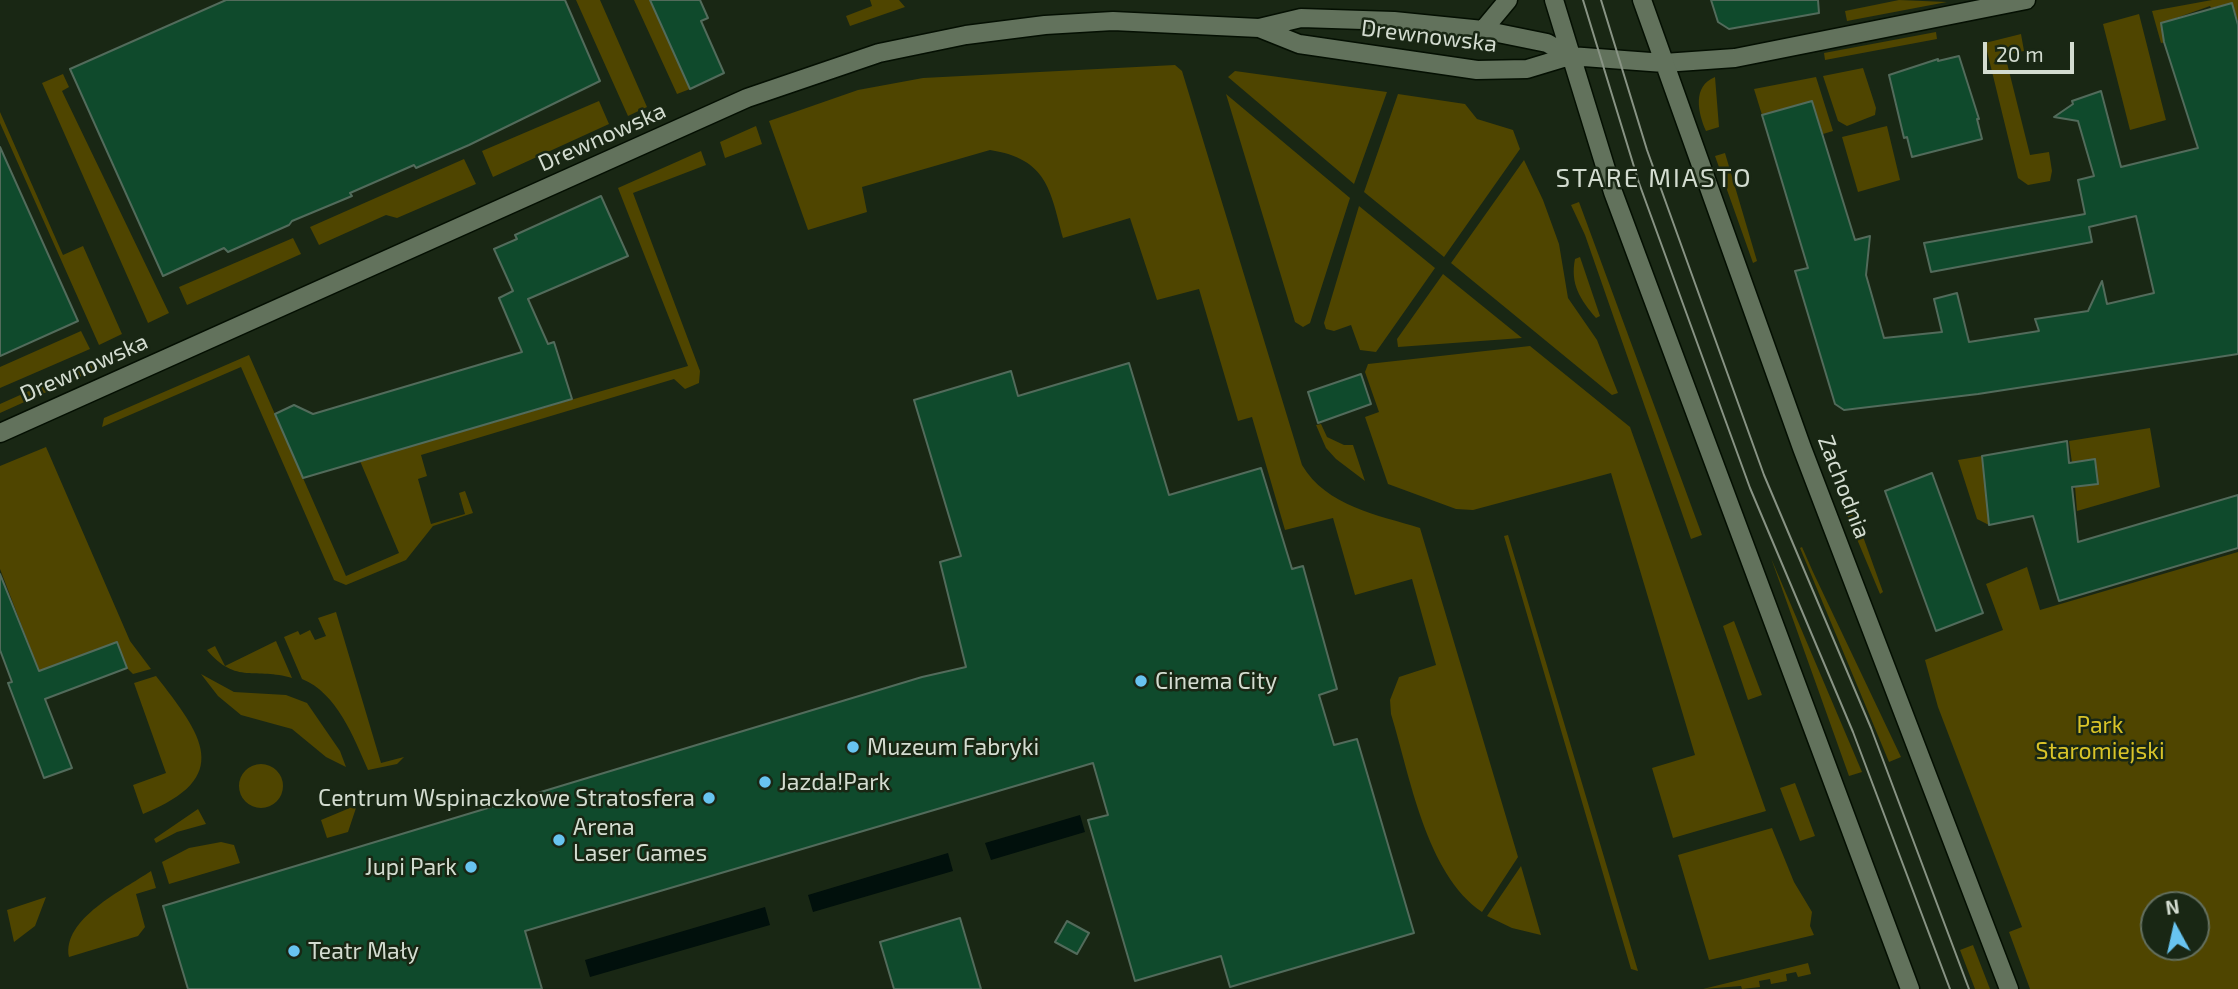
<!DOCTYPE html>
<meta charset="utf-8">
<style>
body{margin:0}
#map{position:relative;width:2238px;height:989px;overflow:hidden;background:#192714;font-family:"Exo 2",sans-serif}
canvas{display:block}
.north{position:absolute;left:2140px;top:891px;width:70px;height:70px;box-sizing:border-box;background:#192714;border:2px solid #636f5f;border-radius:50%;rotate:352deg;font-size:19px;font-weight:700;line-height:28px;text-align:center;color:#d3dcd0}
.north::after{content:'';display:block;margin:auto;width:24px;height:32px;background:#68c4f0;clip-path:polygon(50% 0,100% 100%,50% 72%,0 100%)}
.scale{position:absolute;left:1983px;top:42px;width:91px;height:32px;box-sizing:border-box;border:4px solid #d3dcd0;border-top:0;padding-left:9px;font-size:21px;line-height:24px;white-space:nowrap;color:#d3dcd0;-webkit-text-stroke:5px #192714;paint-order:stroke}
</style>
<div id="map">
<canvas width="2238" height="989"></canvas>
<div class="north">N</div>
<div class="scale">20 m</div>
</div>
<script>
const g = document.querySelector('canvas').getContext('2d');
g.lineJoin = 'round';
function fillPath(path, color) {
  g.fillStyle = color;
  g.fill(path, 'evenodd');
}
function trace(path, color, width, dash) {
  g.strokeStyle = color;
  g.lineWidth = width;
  g.lineCap = dash ? 'butt' : 'round';
  g.setLineDash(dash || []);
  g.stroke(path);
}
function write(font, color, halo, rows, align = 'center') {
  g.font = font + ' "Exo 2",sans-serif';
  g.lineWidth = 5;
  g.setLineDash([]);
  g.textBaseline = 'middle';
  g.strokeStyle = halo;
  g.fillStyle = color;
  for (const [text, x, y, turn = 0] of rows) {
    g.save();
    g.translate(x, y);
    g.rotate((+turn || 0) * Math.PI / 180);
    g.textAlign = isNaN(turn) ? turn : align;
    if (halo) g.strokeText(text, 0, 0);
    g.fillText(text, 0, 0);
    g.restore();
  }
}
fillPath(new Path2D(`
 M576,0h24l47,107 -19,9z
 M634,0h18l38,89 -13,5z
 M870,0h29l6,7 -55,19 -4,-10 26,-10z
 M1899,0l48,2 -100,19 -2,-10z
 M2212,0h26v21l-6,-18 -21,5 -1,-2 -48,17 5,19 -6,1 -9,-32z
 M2139,14l27,106 -36,10 -27,-106z
 M1936,32l1,7 -112,21 -1,-7z
 M2021,34l3,17 -19,4 25,100 19,-3 3,19 -2,10 -22,4 -10,-7 -33,-135z
 M1175,65l7,6 120,394c24,41 76,50 118,63l98,329 -36,55c-56,-38 -72,-136 -91,-198l-1,-14 9,-23 37,-12 -24,-86 -57,16 -22,-77 -48,12 -33,-113 -14,4 -39,-132 -42,11 -27,-82 -67,20c-13,-49 -16,-79 -73,-88l-128,37 5,25 -59,18 -39,-109 89,-31 65,-12z
 M1863,68l13,40 -1,7 -28,11 -9,-5 -15,-45z
 M1235,71l152,21 -33,92 -126,-107z
 M63,74l6,13 -7,4 107,222 -21,10 -106,-240z
 M1715,77l4,50 -13,4c-8,-18 -14,-45 9,-54z
 M1816,77l17,54 -10,3 -11,-33 -50,14 -8,-26z
 M1226,94l124,104 -40,125 -7,4 -8,-5z
 M1398,94l67,10 12,15 36,11 7,19 -76,108 -80,-65z
 M599,101l10,23 -116,53 -11,-26z
 M0,112l63,143 20,-9 39,88 -23,11 -99,-222z
 M756,126l6,18 -37,14 -5,-16z
 M1887,126l13,54 -42,12 -16,-55z
 M701,151l5,14 -73,28 67,178 -1,12 -14,6 -11,-10 -253,76 6,21 -9,3 13,45 34,-10 -6,-21 6,-2 8,22 -40,13 -27,34 -60,25 -12,-5 -93,-213 -139,60 2,-9 145,-63 97,221 53,-23 -39,-92 328,-95 -70,-178z
 M1725,153l32,108 -4,2 -38,-107z
 M464,159l12,25 -79,34 -11,-3 -67,30 -9,-18z
 M1524,160l19,40 16,44 9,54 29,42 21,53 -6,2 -161,-132z
 M1579,202l123,333 -11,4 -106,-304 -14,-30z
 M1359,206l76,62 -59,84 -16,-2 -9,-25 -17,6 -8,-2 -2,-6z
 M293,238l8,16 -114,51 -8,-18z
 M1580,257l20,59 -4,2c-16,-19 -26,-34 -21,-59z
 M1443,274l79,64 -124,9 -1,-8z
 M81,331l9,18 -90,39v-21z
 M1530,346l100,81 136,384 -93,27 -21,-70 43,-13 -84,-282 -138,37 -17,-1 -68,-25 -23,-67 14,-5 -14,-40 3,-8z
 M121,350l-8,12 -113,51v-9z
 M1321,424l6,13 17,8h9l12,36 -29,-22 -10,-11 -10,-23z
 M2150,428l10,59 -83,24 -2,-25 23,-3 -3,-23 -23,3 -3,-22z
 M46,447l84,194 21,28 -18,5 -6,-6 -10,-26 -78,29 -39,-102v-103z
 M1982,456l7,69 -12,-6 -19,-59z
 M1845,500l16,31 22,61 -3,2 -39,-93z
 M1508,535l130,436 -7,-2 -127,-433z
 M1802,547l11,25 88,185 -12,5 -89,-214z
 M2238,552v437h-208l-21,-57 13,-5 -84,-220 -13,-47 78,-30 -17,-46 41,-17 13,43zM2154,905h42v42h-42z
 M1771,558l91,214 -13,4z
 M336,612l45,151 23,-6 -7,7 -29,6c-14,-32 -31,-77 -66,-91l-18,-42 14,-6 2,4 10,-5 5,10 11,-4 -8,-18z
 M1734,621l28,74 -14,5 -25,-74z
 M276,641l16,37c-36,-11 -56,7 -85,-28l8,-4 10,20z
 M201,674l33,18 52,3 21,8 33,48 6,16 -20,-10 -34,-28 -51,-14 -23,-19z
 M156,676c46,59 79,101 -13,138l-10,-29 33,-12 -32,-90z
 M239 786a22 22 0 1 1 44 0a22 22 0 1 1-44 0Z
 M1795,783l20,53 -15,5 -20,-53z
 M357,805l-9,27 -21,6 -6,-18z
 M198,809l8,15 -29,8 -21,11 -2,-4z
 M1772,828l22,54 18,30 -2,14 4,9 -105,25 -31,-105z
 M221,842l13,3 6,18 -71,21 -7,-22 27,-14z
 M1521,866l20,69 -29,-7 -25,-12z
 M151,871l5,17 -20,6 9,33 -7,9 -69,21c-7,-38 54,-67 82,-86z
 M46,897l-11,29 -21,16 -7,-32z
 M1973,945l17,44h-15l-15,-39z
 M1808,963l3,11 -13,3 -2,-5 -10,2 1,7 -16,3 -1,-5 -11,2 1,6 -18,2 -1,-3 -38,3z`), '#4f4500');
fillPath(new Path2D(`
 M1080,815l5,17 -94,28 -6,-17z
 M948,853l5,18 -140,41 -5,-17z
 M765,907l5,18 -180,52 -5,-17z`), '#01100c');
const building = new Path2D(`
 M226,0h339l35,81 -131,64 -53,23 -2,-3 -64,28 2,3 -60,25 -3,4 -61,27 -4,-4 -61,28 -93,-207z
 M650,0h50l8,18 -7,3 23,52 -34,16z
 M1711,0h107l1,13 -90,16 -11,-7z
 M2232,3l6,22v329l-260,40 -134,16 -9,-6 -40,-133 13,-3 -46,-153 50,-14 43,139 15,-4 -4,39 18,63 58,-6 -8,-33 23,-6 12,49 70,-11 -4,-12 53,-8 14,-30 5,23 47,-11 -18,-77 -47,11 3,15 -161,30 -7,-29 161,-29 -7,-34 16,-4 -16,-55 -24,-4 19,-13 -1,-3 29,-10 20,76 77,-19 -34,-106 -3,-19z
 M1959,56l20,63h-2l5,20 -70,18 -5,-20 -3,1 -15,-63 49,-16v2z
 M0,147l78,174 -78,35z
 M601,196l27,60 -100,43 20,45 6,-2 18,57 -269,79 -28,-64 19,-9 19,9 209,-62 -23,-54 14,-7 -19,-42 23,-10 -2,-4z
 M1129,363l40,132 92,-27 31,101 11,-3 34,123 -18,6 15,50 23,-6 57,194 -184,54 -9,-31 -86,25 -47,-161 20,-5 -15,-52 -568,168 17,58h-354l-25,-83 759,-229 44,-10 -26,-105 21,-6 -47,-156 97,-29 7,25z
 M1361,374l10,30 -53,19 -10,-31z
 M2067,441l2,22 26,-4 3,25 -26,3 6,55 160,-47v53l-179,53 -26,-85 -44,9 -7,-69z
 M1932,473l51,140 -47,18 -51,-140z
 M0,574l39,97 78,-29 10,26 -82,31 27,69 -28,10 -36,-95 4,-1 -12,-32z
 M960,918l21,71h-87l-14,-47z
 M1067,921l22,12 -12,21 -22,-12z`);
fillPath(building, '#0f4a2c');
trace(building, '#526b5b', 2);
const minor = new Path2D(`
 M1664,63l71,-5 291,-58`);
const secondary = new Path2D(`
 M1554,0l59,192 297,797
 M1642,0l160,448 207,541
 M1259,28l40,16 178,26 50,-1 43,-13
 M1483,30l25,-30
 M0,433l747,-335 132,-45 87,-18 79,-10 68,-4 146,7 42,-10 93,3 89,9 64,13 23,13 94,7`);
trace(minor, '#040f02', 21);
trace(secondary, '#040f02', 21);
trace(minor, '#62725c', 18);
trace(secondary, '#62725c', 18);
trace(new Path2D(`
 M1583,0l56,183 111,305 103,244 97,257
 M1601,0l46,150 117,325 107,253 98,261`), '#889384', 2);
for (const [x, y, r, color] of [
 [1141,681,7,"#68c4f0"],
 [853,747,7,"#68c4f0"],
 [765,782,7,"#68c4f0"],
 [709,798,7,"#68c4f0"],
 [559,840,7,"#68c4f0"],
 [471,867,7,"#68c4f0"],
 [294,951,7,"#68c4f0"]
]) {
  const dot = new Path2D();
  dot.arc(x, y, r, 0, 2 * Math.PI);
  g.fillStyle = color;
  g.fill(dot);
  trace(dot, '#192714', 2.5);
}
write('23px', '#d3dcd0', '#192714', [
 ["Drewnowska",1429,36,7],
 ["Drewnowska",602,137,-24],
 ["Drewnowska",84,368,-24],
 ["Zachodnia",1844,487,69]
]);
write('23px', '#d3dcd0', '#192714', [
 ["Cinema City",1155,681],
 ["Muzeum Fabryki",867,747],
 ["Jazda!Park",779,782],
 ["Centrum Wspinaczkowe Stratosfera",695,798,"right"],
 ["Arena",573,827],
 ["Laser Games",573,853],
 ["Jupi Park",457,867,"right"],
 ["Teatr Mały",308,951]
], 'left');
write('23px', '#d9c429', '#192714', [
 ["Park",2100,725],
 ["Staromiejski",2100,751]
]);
g.letterSpacing = '2px';
write('26px', '#d3dcd0', '#192714', [
 ["STARE MIASTO",1654,178]
]);
g.letterSpacing = '0px';
</script>
